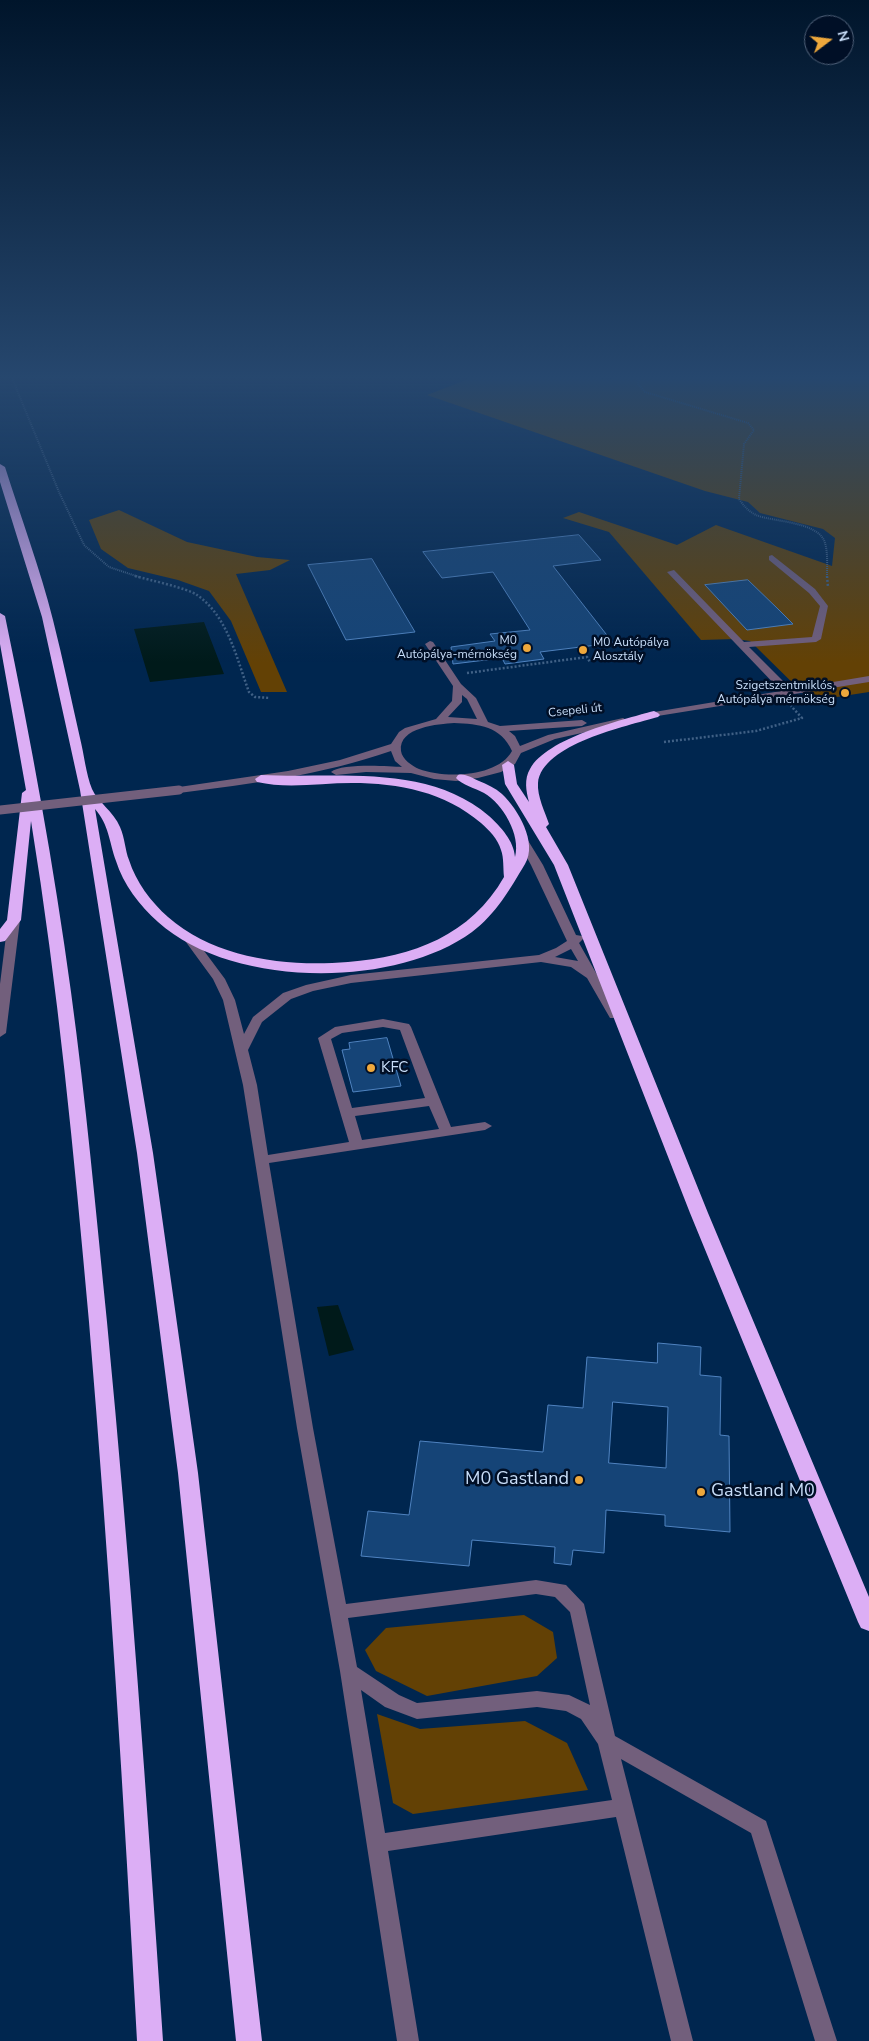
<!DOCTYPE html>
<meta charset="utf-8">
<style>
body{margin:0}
#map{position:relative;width:869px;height:2041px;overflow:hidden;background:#00264f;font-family:"Nunito Sans",sans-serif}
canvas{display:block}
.north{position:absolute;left:804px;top:15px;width:50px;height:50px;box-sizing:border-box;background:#000f26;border:1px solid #50627a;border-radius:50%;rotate:75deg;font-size:14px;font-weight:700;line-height:20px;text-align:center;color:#c8def9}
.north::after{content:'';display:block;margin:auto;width:18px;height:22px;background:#eea83c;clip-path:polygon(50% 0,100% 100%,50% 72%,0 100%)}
</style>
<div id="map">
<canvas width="869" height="2041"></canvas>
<div class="north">N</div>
</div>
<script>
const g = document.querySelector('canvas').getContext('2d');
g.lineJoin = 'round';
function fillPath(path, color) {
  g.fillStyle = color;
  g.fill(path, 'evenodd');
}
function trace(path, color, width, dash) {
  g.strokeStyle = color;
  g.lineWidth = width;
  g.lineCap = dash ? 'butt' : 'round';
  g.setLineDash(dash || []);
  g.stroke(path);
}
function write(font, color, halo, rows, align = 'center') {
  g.font = font + ' "Nunito Sans",sans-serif';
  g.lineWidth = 5;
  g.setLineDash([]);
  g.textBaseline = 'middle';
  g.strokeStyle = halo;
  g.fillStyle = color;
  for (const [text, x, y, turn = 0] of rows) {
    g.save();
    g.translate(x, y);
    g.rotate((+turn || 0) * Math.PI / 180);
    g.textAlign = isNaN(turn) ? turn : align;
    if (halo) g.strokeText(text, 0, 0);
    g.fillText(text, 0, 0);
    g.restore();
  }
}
fillPath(new Path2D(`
 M471,378h125l12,2 8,-2h253v314l-58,9 -61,-60 -15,-2 -34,1 -92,-108 -46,-14 16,-6 98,33 39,-20 116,41 3,-28 -12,-9 -63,-16 -12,-11 -43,-11 -278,-96z
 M119,510l68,32 70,15 33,3 -20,10 -34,4 51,118h-26l-30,-71 -22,-30 -31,-11 -50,-12 -27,-19 -12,-29z
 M524,1615l29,17 4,26 -20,18 -110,20 -51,-25 -11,-21 21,-22z
 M377,1714l43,15 105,-8 42,22 21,47 -175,24 -20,-11z`), '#634105');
fillPath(new Path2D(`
 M204,622l20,52 -74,8 -16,-53z
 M338,1305l16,45 -25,6 -12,-49z`), '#001a1a');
const building = new Path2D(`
 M579,535l22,25 -48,6 60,77 -73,9 4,7 -39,5 -3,-6 -49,6 -2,-17 44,-6 -5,-7 40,-4 -37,-58 -51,6 -19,-26z
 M372,559l43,73 -69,8 -38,-75z
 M748,580l30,29 15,15 -46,6 -42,-45z
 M387,1038l14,48 -48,6 -11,-42 8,-1 -1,-6z
 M658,1343l43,4 -1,28 21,2 -1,58 9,1 1,96 -65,-6v-11l-59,-5 -2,43 -31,-3 -2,15 -17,-2 1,-16 -83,-7 -3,26 -108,-10 7,-45 41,4 11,-74 123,11 5,-47 35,3 4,-51 70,6zM613,1402l55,5 -2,61 -57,-5z`);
fillPath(building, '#154477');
trace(building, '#4f83c0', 1);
trace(new Path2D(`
 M12,378l47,114 25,53 25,22 30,10
 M639,378l-1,6 7,8 103,31 6,7 -10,14 -5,55c5,7 9,12 17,16 16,7 63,6 69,28 3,10 2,24 2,34`), '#406186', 2, [1, 1]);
trace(new Path2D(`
 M135,576c14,4 52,12 62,19 31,21 40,65 52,97l6,5 15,1
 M827,576l1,11
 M467,673l120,-16 3,5
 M664,742l92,-11 46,-13 -11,-12`), '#406186', 2.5, [2, 2]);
fillPath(new Path2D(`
 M772,555l43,34 13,17 -7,33 -5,3 -67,5 42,42 78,-13v6l-230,37 -2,-2 5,-3 139,-23 -114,-119 7,-2 70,72 68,-5 8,-31 -11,-13 -40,-33v-4z
 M430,641l3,1 28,42 15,14 12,24 12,4 82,-6 5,3 -5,3 -73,5 6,5 5,10 28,-11 75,-17 5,3 -2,2 -71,16 -34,14 -6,11 -14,8 -23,6 -22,3 -22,-2 -23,-6 -45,-1 -30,3 -5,-3c10,-9 57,-6 71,-5l-7,-6 -4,-10c-69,24 -140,33 -212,42l-5,-3 5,-3 109,-16 52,-11 51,-16 8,-12 6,-4 31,-9 16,-18 1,-15 -28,-42zM462,695l5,4 10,20 -29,-2 14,-15zM454,723c25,1 47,3 58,28 -14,26 -67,28 -93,18 -7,-3 -17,-10 -18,-18 -3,-24 38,-27 53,-28z
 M520,833l4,1 19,31 33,70 6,1 2,2 -5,5 41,72 -2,3h-8l-23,-40 -16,-11 -30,-5 -190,21 -38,8 -22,8 -29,23 -14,28 9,35 11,70 81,-13 -31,-104 17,-11 48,-8 26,5 2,3 40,100 34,-5 7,4 -7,4 -216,33 44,265 33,176 190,-24 30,5 18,19 31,132 151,85 71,220h-22l-64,-208 -130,-74 72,282h-22l-55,-224 -228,34 31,190h-22l-57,-370 -43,-243 -54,-343 -20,-85 -10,-21 -30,-41 2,-2h8l32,43 10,21 9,34 9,-17 30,-24 23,-8 45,-10 188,-20 17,-7 11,-7 -36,-76 -16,-29zM571,949l7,12 -23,-4zM383,1027l17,3 25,68 -73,10 -21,-69 11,-6zM429,1106l10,23 -77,11 -7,-24zM536,1594l19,3 15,15 20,93 -21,-10 -32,-4 -120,12 -18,-8 -42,-28 -9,-49zM361,1690l24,17 32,12 120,-12 29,4 15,8 17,25 14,56 -227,33z
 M14,917l6,3 -14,113 -6,4v-53l8,-64z`), '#725f7c');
fillPath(new Path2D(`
 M0,464l5,3c16,51 35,101 48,153 10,39 18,79 27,118 4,16 6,36 12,51 5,12 22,23 28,38 5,11 5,23 9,33 7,22 22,42 39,57 48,42 119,50 180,45 65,-5 123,-27 156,-85 -1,-9 0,-19 -3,-27 -3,-11 -12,-20 -20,-27 -36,-31 -82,-40 -129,-40 -31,0 -65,6 -95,-1l-2,-3 6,-4c76,4 166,-12 228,41 12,11 25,25 26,41 6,-22 -12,-53 -31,-64 -9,-5 -22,-8 -28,-15l2,-3c7,-2 14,3 21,6 8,3 16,7 23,13 16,15 36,49 23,70 -15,25 -29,50 -53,68 -78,57 -241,56 -314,-10 -18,-16 -35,-38 -42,-61 -7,-20 -7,-36 -21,-52l58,344 45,320 64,568h-26l-58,-568 -41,-320 -57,-363 -38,-173 -42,-135z
 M0,613l5,3c26,125 49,250 66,376 15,110 25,220 36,330 23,239 40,479 56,719h-26c-13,-240 -28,-480 -48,-719 -15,-168 -31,-335 -58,-501l-10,99 -16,21 -5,1v-13l7,-9 15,-127 4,-3 -26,-146z
 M654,711l4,2 2,2 -2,2c-31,9 -116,27 -120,66 -1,13 7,29 11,41l-3,3 22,38 140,348 161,384v34l-8,-3 -3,-6 -168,-409 -136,-348 -49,-81 -3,-19 6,-4 6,4 3,19 12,18c-3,-11 -5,-23 1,-33 17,-31 91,-49 124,-58z`), '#dcaef5');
trace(new Path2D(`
 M0,810l179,-20`), '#725f7c', 9);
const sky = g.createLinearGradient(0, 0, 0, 663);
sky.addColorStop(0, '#00152b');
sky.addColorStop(0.57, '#26476e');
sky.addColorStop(1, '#26476e00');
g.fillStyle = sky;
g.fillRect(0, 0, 869, 663);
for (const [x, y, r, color] of [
 [527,648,5,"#eea83c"],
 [583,650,5,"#eea83c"],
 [845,693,5,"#eea83c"],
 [371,1068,5,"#eea83c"],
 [579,1480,5,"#eea83c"],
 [701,1492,5,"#eea83c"]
]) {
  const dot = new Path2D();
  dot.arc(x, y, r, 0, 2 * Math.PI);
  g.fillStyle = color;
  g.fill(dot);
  trace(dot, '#000f26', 2);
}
write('12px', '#c8def9', '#000f26', [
 ["M0",517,641],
 ["Autópálya-mérnökség",517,655],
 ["M0 Autópálya",593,643,"left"],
 ["Alosztály",593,657,"left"],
 ["Szigetszentmiklós,",835,686],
 ["Autópálya mérnökség",835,700]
], 'right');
write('12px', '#c8def9', '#000f26', [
 ["Csepeli út",575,711,-6]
]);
write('15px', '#c8def9', '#000f26', [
 ["KFC",381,1068]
], 'left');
write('18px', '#c8def9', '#000f26', [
 ["M0 Gastland",569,1480],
 ["Gastland M0",711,1492,"left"]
], 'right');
</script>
